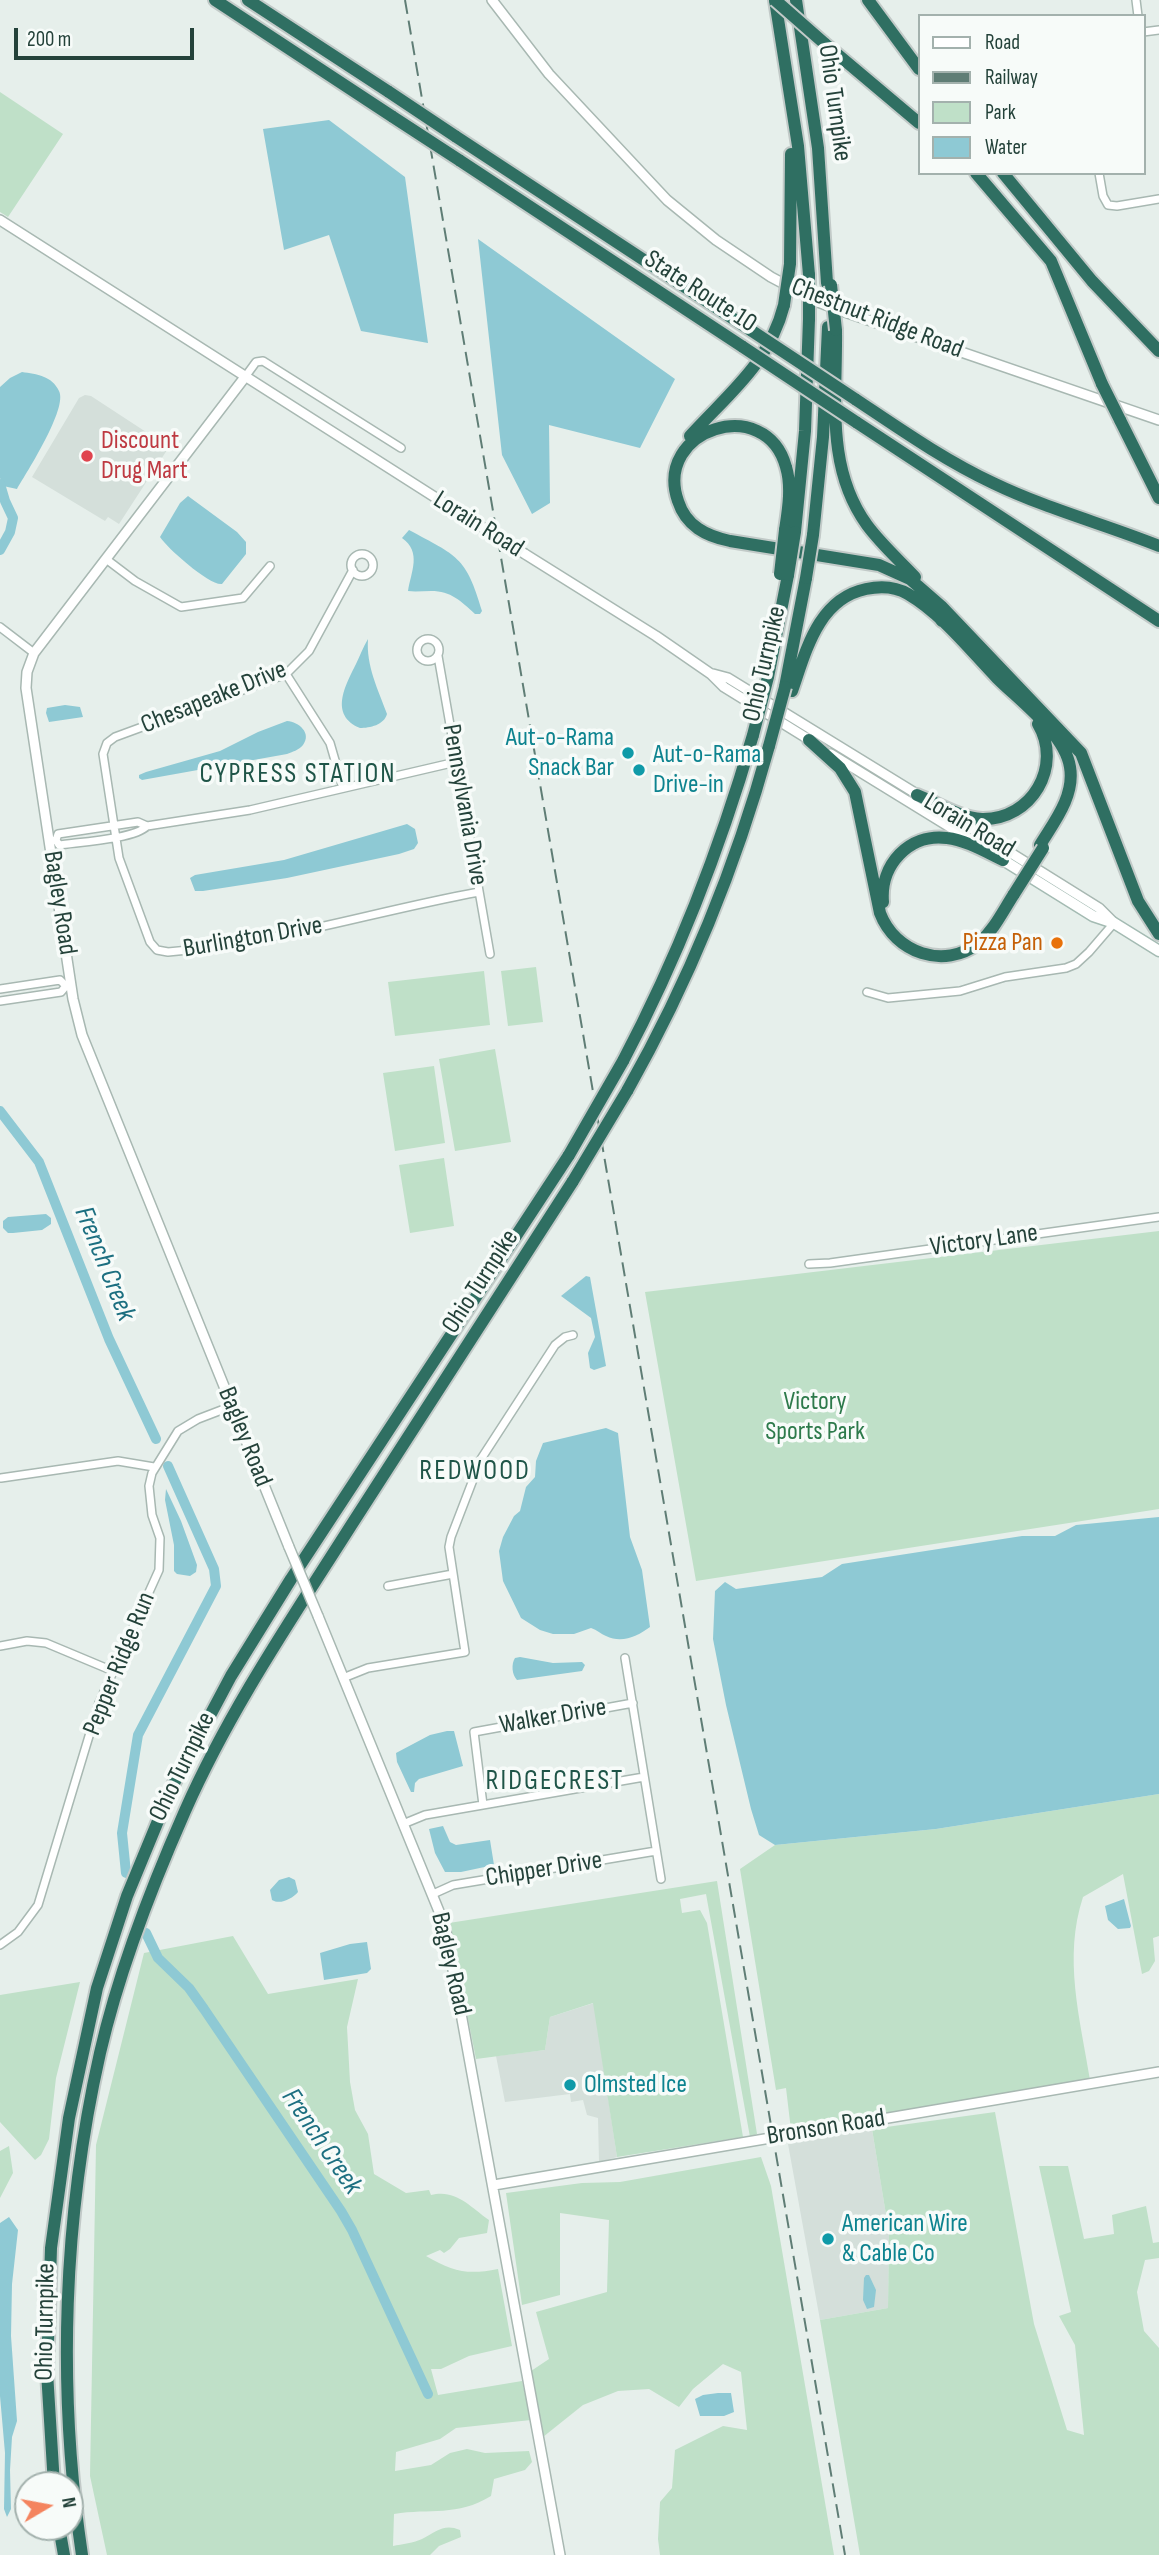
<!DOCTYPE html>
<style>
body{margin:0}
#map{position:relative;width:1159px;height:2555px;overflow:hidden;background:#e6efeb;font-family:"Sofia Sans Condensed",sans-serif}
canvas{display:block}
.legend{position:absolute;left:918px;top:14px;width:228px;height:161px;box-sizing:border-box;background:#f7fbf9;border:2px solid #a3b1ad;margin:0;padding:9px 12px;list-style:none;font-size:21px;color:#24423a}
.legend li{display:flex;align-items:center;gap:14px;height:35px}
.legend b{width:35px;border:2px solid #a3b1ad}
.north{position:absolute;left:14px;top:2471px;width:70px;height:70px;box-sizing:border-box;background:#f7fbf9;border:2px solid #a3b1ad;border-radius:50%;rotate:80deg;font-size:19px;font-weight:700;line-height:28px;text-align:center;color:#24423a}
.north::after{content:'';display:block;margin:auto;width:24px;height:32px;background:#f4845f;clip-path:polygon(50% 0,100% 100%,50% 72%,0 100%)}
.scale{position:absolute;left:14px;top:28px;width:180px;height:32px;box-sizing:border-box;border:4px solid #24423a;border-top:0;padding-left:9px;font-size:21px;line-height:24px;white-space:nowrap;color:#24423a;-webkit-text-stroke:5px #f7fbf9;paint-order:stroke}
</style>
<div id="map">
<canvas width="1159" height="2555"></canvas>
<ul class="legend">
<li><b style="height:9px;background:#fff"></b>Road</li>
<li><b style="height:9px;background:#5f7d75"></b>Railway</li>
<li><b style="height:19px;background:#bfe0c8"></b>Park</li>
<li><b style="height:19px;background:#8ec9d4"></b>Water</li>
</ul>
<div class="north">N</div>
<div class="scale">200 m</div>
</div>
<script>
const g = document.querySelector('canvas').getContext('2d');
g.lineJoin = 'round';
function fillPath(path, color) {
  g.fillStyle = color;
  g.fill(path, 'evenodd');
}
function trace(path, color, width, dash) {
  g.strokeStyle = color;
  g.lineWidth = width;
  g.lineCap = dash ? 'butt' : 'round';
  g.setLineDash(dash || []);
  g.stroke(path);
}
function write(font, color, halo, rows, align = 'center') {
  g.font = font + ' "Sofia Sans Condensed",sans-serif';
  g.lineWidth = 7;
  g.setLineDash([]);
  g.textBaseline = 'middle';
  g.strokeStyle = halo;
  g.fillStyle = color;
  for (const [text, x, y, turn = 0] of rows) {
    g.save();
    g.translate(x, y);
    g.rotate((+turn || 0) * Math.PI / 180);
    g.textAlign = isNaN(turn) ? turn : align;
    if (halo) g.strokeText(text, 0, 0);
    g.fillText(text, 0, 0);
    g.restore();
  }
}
fillPath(new Path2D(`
 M85,395l6,1 78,51 -50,77 -11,-7 -3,4 -73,-44 47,-79z
 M594,2003l23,154 -18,5 -1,-44 -11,-3 -4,-15 -12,2 -1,-8 -65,8 -9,-46 49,-6 5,-33z
 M872,2129l17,104 -1,75 -68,12 -32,-176z`), '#d4dfda');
fillPath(new Path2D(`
 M0,92l63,42 -55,83 -8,-5z
 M536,967l7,55 -35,4 -7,-55z
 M484,971l6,54 -95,11 -7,-54z
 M495,1049l16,93 -56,9 -16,-92z
 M434,1066l11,77 -50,8 -12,-78z
 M444,1158l10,68 -44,7 -11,-68z
 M1159,1231v278l-463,72 -51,-289z
 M1159,1794v142l-6,2 2,23 -6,10 -7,3 -19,-100 -40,23c-20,61 -3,121 7,183l-299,50 -5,-42 -10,2 -36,-221 35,-24 161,-16z
 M717,1881l40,253 -7,3 -44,-243 -26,5 2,14 18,-3 7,13 36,214 -126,20 -24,-154 -43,14 -5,33 -69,9 -27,-136z
 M233,1936l35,58 90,-15 -11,48 3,55 5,28 13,24 6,40 32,19 23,-3 2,5c25,-6 38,11 58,25l-2,13 -28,5 -9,11 -6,4 -4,-3 -14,6c27,16 42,19 72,13l14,77 -43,10 -28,13h-10l7,26 84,-14 9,39 -75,8 -16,11 -44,13 -1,19 36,-6 19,-12 17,-4 18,4 44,-2 3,11 -7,8 -31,9 -3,17c-34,21 -61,12 -97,18l-1,32c9,-2 21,-3 29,-7 14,-7 22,-16 38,-9l1,7 -22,9 -9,9h-323l-17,-79 6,-331 48,-192z
 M80,1982l-24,96 -7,61 -8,16 -6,5 -35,-38v-127z
 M995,2112l39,212 33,106 17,5 -9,-90 -16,-29 12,-4 -32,-146h29l16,73 30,-5 -2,-19 34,-9 7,37 6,-1v16l-14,2 -8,32 7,39 15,17v207h-299l-40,-235 68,-12 1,-75 -17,-104z
 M9,2146l4,27 -13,25v-47z
 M761,2157l10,29 63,369h-174l-2,-16 2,-37 12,-14 3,-38 48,-24 24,4 -6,-58 -18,-8 -30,25 -14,18 -30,-18 -31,2 -35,14 -40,32 -12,-66 18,-12 -13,-47 71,-20 2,-72 -49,-7v82l-38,10 -16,-112 76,-10 38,-1z`), '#bfe0c8');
fillPath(new Path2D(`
 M329,120l76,57 23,166 -67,-12 -32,-96 -45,15 -21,-121z
 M478,239l197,140 -35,69 -91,-23 1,78 -18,11 -30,-59z
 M22,372c15,2 30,4 37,19 9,17 -32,81 -42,98l-14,-3 -3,-8v-91l10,-9z
 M188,496l49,36 9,10v12l-24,30c-12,2 -55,-36 -62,-47l20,-34z
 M409,530c48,26 57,26 73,81l-2,3h-5c-14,-13 -24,-23 -44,-23 -8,0 -16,1 -23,0 3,-19 14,-39 -6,-53z
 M368,639c-2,27 10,50 19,75 -3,11 -17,14 -27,14 -31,-13 -15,-42 -4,-64 4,-8 7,-17 12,-25z
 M65,705l15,2 3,10 -34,5 -3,-9 1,-5z
 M287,721c12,1 25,12 16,24 -4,5 -11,7 -16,9l-145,26 -3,-2v-3l7,-3 74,-21 38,-19z
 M407,824l8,5 3,14 -4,6 -15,5 -112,24 -84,13h-8l-5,-13 5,-3 89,-15z
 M46,1214l5,4v6l-9,6 -29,3h-5l-5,-5v-7l5,-4z
 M586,1276l4,1 16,89 -12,4 -4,-2 -2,-15 7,-16 -4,-19 -30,-22z
 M606,1428l12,5 12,104 12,33 8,57c-12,9 -28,17 -44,9 -5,-2 -9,-6 -15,-8l-17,6h-21l-13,-4 -19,-12 -18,-37 -4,-30 4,-14 11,-21 6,-5 6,-24 9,-10 1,-16 7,-18z
 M166,1489l15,32 16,44 -1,7 -6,4 -13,-2 -3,-3v-26l-9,-45z
 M1159,1517v277l-223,35 -161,16 -16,-10 -8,-26 -25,-104 -13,-66 2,-48 10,-9 11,7 86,-12 20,-13 180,-28h33l21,-11z
 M520,1657l33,6 29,-1 3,3 -3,6 -65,9c-5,-5 -6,-16 -2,-22z
 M447,1731h7l9,35 -44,13 -4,4 -1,9h-3l-14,-30 -1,-9 34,-18z
 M443,1826l7,16 6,3 34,-5 4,25 -33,7h-16l-10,-19 -6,-24z
 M289,1877l6,3 3,12c-6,7 -18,13 -26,8l-2,-10 9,-10z
 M1124,1899l7,27 -1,2 -12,1 -10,-9 -3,-14z
 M367,1942l4,27 -4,4 -43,7 -4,-27 30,-9z
 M9,2217l9,13 -6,54 -1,52 6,85 -5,16 -2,33 1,39 -4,8 -3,-8 1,-56 -5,-57v-173z
 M866,2275h3l7,15 -2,17 -7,2 -4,-9 1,-22z
 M718,2393h13l3,19 -10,4h-24l-5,-17 8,-4z`), '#8ec9d4');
trace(new Path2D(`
 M0,484l5,17 8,17 -3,14 -10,18
 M0,1111l39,51 70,177 47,100
 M126,1873l-4,-40 16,-98 78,-149 -2,-17 -46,-103
 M146,1933l12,25 31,30 15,21 137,202 11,19 76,164`), '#8ec9d4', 10);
const minor = new Path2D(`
 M1136,0l2,16
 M1143,32l16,-2
 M1099,173l4,23 5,9 9,1 42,-7
 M245,377l11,-15 7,-1 138,87
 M351 565a11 11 0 1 1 22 0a11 11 0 1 1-22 0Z
 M106,559l29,22 46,26 62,-9 27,-32
 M353,570l-44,81 -23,23 -171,63 -8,6 -4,11 16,104 31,84 7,8 11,2c105,-8 207,-41 311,-60
 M0,627l34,26
 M417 650a11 11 0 1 1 22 0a11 11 0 1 1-22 0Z
 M438,656l52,298
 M286,674l44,69 13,45
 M147,826l103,-16 206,-48
 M50,841l6,-1 2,-6 80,-12 9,4c-12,13 -68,16 -88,19l-3,-5
 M0,989l60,-9 6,6
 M867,992l21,6 72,-7 45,-14 61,-9 10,-4 13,-12 25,-29
 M0,1001l61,-9 5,-6 5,-1
 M809,1264l21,-1 329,-46
 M1,1478l117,-17 36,6
 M388,1586l65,-12
 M0,1646l27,-5 19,2 67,28
 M625,1658l36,221
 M343,1678l25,-10 97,-16 -16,-105 2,-10 30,-78 74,-114 10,-8 8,-2
 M483,1805l-9,-73 159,-29
 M403,1824l22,-9 219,-38
 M433,1894l20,-9 203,-34
 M0,1945l18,-13 20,-27 61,-202 60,-133 1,-32 -8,-23 -3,-29 3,-13 26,-42 20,-12 34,-13`);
const tertiary = new Path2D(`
 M492,0l57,74 118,126 49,40 55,37 47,25 27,10 314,108
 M0,220l466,297
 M245,377l-211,276 -7,19 -1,16 47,311 9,36 207,512
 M525,554l131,82 55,38 13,13 89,55
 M713,674l15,4 192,118
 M831,754l143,88
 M950,815l149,93 14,14
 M318,1616l127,310 115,629
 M494,2185l665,-113`);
const secondary = new Path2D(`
 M1003,860l90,56 21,7 45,28`);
const motorway = new Path2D(`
 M215,0l178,117
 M248,0l141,92
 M775,0l23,146 11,129
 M796,0l22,148 9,135
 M868,0l51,69
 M824,43l95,80
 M455,136l297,195
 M459,160l284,187
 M976,173l75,88 51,123
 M1003,173l89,108 67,70
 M790,264l1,-110
 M836,330c1,67 -11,137 31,195 14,19 32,35 48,52
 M855,399c45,30 89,61 138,84 54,26 111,41 166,63
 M1120,420l39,78
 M856,422l303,199
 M690,436c38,-42 79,-72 94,-131
 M785,530c3,-20 7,-43 1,-63 -20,-74 -133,-38 -108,34 8,25 28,35 52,40l149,24 31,14 31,27 140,147 57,148 21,33
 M795,532l10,-101 4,-112
 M813,535l10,-98 5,-110
 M925,599l17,22
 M768,677l20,-102
 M785,687l21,-109
 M792,691c14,-40 26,-92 74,-102 14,-3 30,-2 42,5 34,20 62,56 89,84 23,23 68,56 73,89 5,29 -16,55 -30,78
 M809,740l31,28 15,24 25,121c15,40 64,57 99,30 15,-13 24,-32 35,-49
 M917,795c20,8 43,23 65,24 50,1 81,-53 56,-95
 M883,902c-3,-37 26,-69 64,-64 19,2 39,14 56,22
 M623,1061c55,-104 97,-212 130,-326
 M627,1091c61,-108 109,-225 142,-345
 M54,2485l-7,-113 4,-124 18,-130 28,-130 30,-92 45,-109 59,-111 60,-97 278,-424
 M59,2527l5,28
 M82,2555c-25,-166 -19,-338 18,-502 19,-83 51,-165 85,-242 45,-102 108,-194 167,-287 74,-114 147,-229 221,-343`);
trace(minor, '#a8b8b2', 10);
trace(tertiary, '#a8b8b2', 12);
trace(secondary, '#a4bbb3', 13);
trace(motorway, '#c2cac8', 16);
trace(minor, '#fff', 7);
trace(tertiary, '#fff', 9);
trace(secondary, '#fff', 10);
trace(motorway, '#2f6f62', 12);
trace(new Path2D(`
 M405,0l440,2555`), '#5f7d75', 2, [14, 7]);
const tertiaryBridge = new Path2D(`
 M466,517l59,37
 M289,1547l29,69`);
const motorwayBridge = new Path2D(`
 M775,0l49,43
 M389,92l66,44
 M393,117l66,43
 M809,275v44
 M831,285l5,45
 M784,305l6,-41
 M752,331l103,68
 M743,347l113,75
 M1102,384l18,36
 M780,574l5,-44
 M788,575l7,-43
 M806,578l7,-43
 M753,735l15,-58
 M769,746l16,-59
 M1014,894l29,-46
 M569,1155l54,-94
 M573,1181l54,-90`);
trace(tertiaryBridge, '#a8b8b2', 12, []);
trace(motorwayBridge, '#c2cac8', 16, []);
trace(tertiaryBridge, '#fff', 9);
trace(motorwayBridge, '#2f6f62', 12);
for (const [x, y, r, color] of [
 [87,456,7,"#e0444e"],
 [628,753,7,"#0f9aa8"],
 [639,770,7,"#0f9aa8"],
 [1057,943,7,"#e8710a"],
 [570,2085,7,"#0f9aa8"],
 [828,2239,7,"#0f9aa8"]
]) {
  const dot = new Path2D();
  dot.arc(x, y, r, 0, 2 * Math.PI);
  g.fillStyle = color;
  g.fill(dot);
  trace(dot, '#f7fbf9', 2.5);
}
write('26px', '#24423a', '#f7fbf9', [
 ["Ohio Turnpike",834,103,82],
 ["State Route 10",700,292,33],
 ["Chestnut Ridge Road",877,319,21],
 ["Lorain Road",478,525,32],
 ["Ohio Turnpike",765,664,-77],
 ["Chesapeake Drive",214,698,-22],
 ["Pennsylvania Drive",464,805,80],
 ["Lorain Road",969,826,31],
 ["Bagley Road",59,903,81],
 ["Burlington Drive",253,938,-10],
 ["Victory Lane",984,1241,-8],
 ["Ohio Turnpike",481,1282,-57],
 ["Bagley Road",244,1437,68],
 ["Pepper Ridge Run",120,1664,-68],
 ["Walker Drive",553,1717,-10],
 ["Ohio Turnpike",183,1767,-64],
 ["Chipper Drive",544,1870,-9],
 ["Bagley Road",450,1964,77],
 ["Bronson Road",826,2128,-9],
 ["Ohio Turnpike",46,2322,-89]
]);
write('26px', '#be3a42', '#f7fbf9', [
 ["Discount",101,441],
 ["Drug Mart",101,471]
], 'left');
write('26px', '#0d838f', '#f7fbf9', [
 ["Aut-o-Rama",614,738,"right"],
 ["Snack Bar",614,768,"right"],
 ["Aut-o-Rama",653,755],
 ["Drive-in",653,785],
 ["Olmsted Ice",584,2085],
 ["American Wire",842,2224],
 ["& Cable Co",842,2254]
], 'left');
write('26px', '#c56008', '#f7fbf9', [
 ["Pizza Pan",1043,943]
], 'right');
write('26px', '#2d7a4b', '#f7fbf9', [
 ["Victory",815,1402],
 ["Sports Park",815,1432]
]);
g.letterSpacing = '2px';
write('28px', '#1f5548', '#f7fbf9', [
 ["CYPRESS STATION",298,775],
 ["REDWOOD",475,1472],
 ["RIDGECREST",555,1782]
]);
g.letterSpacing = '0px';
write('italic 28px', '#1c6f80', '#f7fbf9', [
 ["French Creek",104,1264,68],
 ["French Creek",321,2142,56]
]);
</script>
